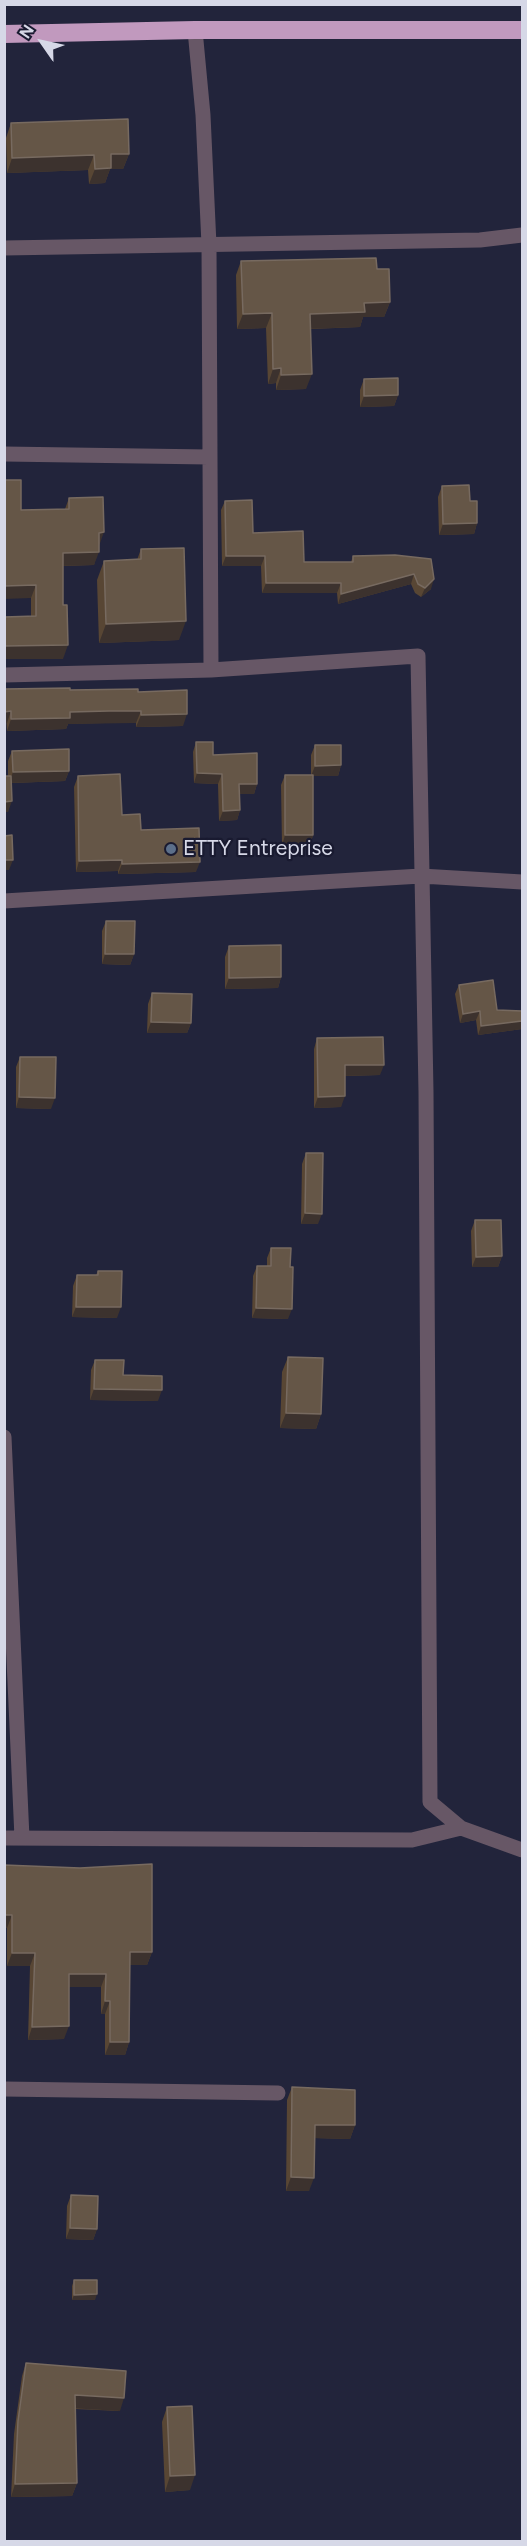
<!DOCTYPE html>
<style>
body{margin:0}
#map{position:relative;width:527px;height:2546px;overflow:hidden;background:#22243b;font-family:Figtree,sans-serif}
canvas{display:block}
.frame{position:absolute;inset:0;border:6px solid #d6d8e7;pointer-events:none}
.north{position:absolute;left:12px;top:12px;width:60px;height:60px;-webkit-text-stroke:4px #191a30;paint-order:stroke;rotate:304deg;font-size:16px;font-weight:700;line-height:24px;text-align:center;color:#d6d8e7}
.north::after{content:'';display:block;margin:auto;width:21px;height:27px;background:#d6d8e7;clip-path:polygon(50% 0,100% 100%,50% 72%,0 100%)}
</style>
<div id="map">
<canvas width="527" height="2546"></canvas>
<div class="frame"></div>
<div class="north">N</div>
</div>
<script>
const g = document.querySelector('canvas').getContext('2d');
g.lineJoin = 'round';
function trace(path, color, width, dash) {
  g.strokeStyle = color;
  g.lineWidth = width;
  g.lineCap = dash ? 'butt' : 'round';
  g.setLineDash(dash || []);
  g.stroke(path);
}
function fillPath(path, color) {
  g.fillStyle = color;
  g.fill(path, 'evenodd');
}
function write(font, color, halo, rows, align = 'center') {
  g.font = font + ' Figtree,sans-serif';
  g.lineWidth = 4.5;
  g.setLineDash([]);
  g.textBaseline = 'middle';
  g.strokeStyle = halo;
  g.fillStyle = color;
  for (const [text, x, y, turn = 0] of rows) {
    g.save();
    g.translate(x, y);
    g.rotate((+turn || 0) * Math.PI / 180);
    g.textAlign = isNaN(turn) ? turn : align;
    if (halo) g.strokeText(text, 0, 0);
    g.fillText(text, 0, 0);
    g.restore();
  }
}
trace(new Path2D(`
 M195,30l8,85 6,130 2,425
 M4,248l476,-8 42,-5
 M4,454l205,3
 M4,675l207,-5 207,-14 8,436 4,710 31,26 61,22
 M4,901l417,-25 101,6
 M4,1437l18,401
 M4,1838l408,2 49,-12
 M4,2089l274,4`), '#675766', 15);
trace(new Path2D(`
 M4,34l191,-4h327`), '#c199be', 18);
fillPath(new Path2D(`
 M11,123l118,31 -6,15h-13l-5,14 -16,1 -1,-14 -81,3 -1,-35z
 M241,261l136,8 13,33 -6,15h-21l-3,10 -49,2 -5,60 -30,1v-7l-8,1 -2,-56 -29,1 -1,-54z
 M364,379l34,16 -4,11 -34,1v-17z
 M442,486l28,15 7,22 -3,11 -35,1 -1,-38z
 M69,498l30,48 -5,19 -31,1v93l-32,-43v-18l-10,-88 44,-1z
 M225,501l28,32 51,29h47l2,-6 42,-1 36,34 -10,8 -6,-4 -4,-9 -73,20 -1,-11h-75l-1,-27h-39l-1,-56z
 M141,549l38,91 -80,3 -2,-63 7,-19 33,-1z
 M4,689l134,3 45,34 -47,1v-4h-31l-37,1 -2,5 -59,2z
 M196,742l17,13 44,29 -3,10h-14v16l-3,10 -18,1 -1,-37 -24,-1 -1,-31z
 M315,745l26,20 -3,11h-25v59l-3,10 -28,1 -1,-61 4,-10h26v-20z
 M12,751l57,20 -4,10 -53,2 -4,29v-51z
 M78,776l44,39 74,57 -78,2v-3l-42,1 -2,-85z
 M106,921l28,33 -4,11 -28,-1v-33z
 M229,946l52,31 -3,11 -53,1v-32z
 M459,985l38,25 25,1v18l-44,6 -2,-15 -16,3 -5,-29z
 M152,993l39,30 -4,10h-40l1,-29z
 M317,1038l63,37 -35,1 -4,31 -27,1v-59z
 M20,1057l31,52 -35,-1v-41z
 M306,1153l12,71h-17l1,-60z
 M475,1220l27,36 -4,11h-26l-1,-36z
 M271,1248l19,19 -2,52 -36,-1 1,-42 4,-10h10v-8z
 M98,1271l19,47 -45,-1 1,-31 4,-11h19z
 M288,1357l33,57 -5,15 -36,-1 2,-56z
 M95,1360l28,15 35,26 -68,-1 1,-30z
 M4,1865l148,87 -5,13h-17l-1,77 -4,13h-20v-41h-4v-27h-32l-5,52 -36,1 2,-74h-23v-38z
 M292,2087l63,38 -5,14 -35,-1 -6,53h-23l1,-91z
 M71,2195l26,34 -4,11 -27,-1 1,-33z
 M74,2280l21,20h-23v-14z
 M26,2363l94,48 -45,-2 2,74 -5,13 -61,1 3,-63 8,-58z
 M167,2407l23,83 -25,2 -3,-70z`), '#584634');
fillPath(new Path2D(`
 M111,154h18l-6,15h-13l-5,14 -16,1 6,-15z
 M94,155l-6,15 -81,3 5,-15z
 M390,302l-6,15h-21l-3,10 -55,2 5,-15 54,-11z
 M272,313l-6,15 -29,1 6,-15z
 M281,368l-5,15 -8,1 5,-15z
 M312,374l-6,15 -30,1 5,-15z
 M398,395l-4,11 -34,1 4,-11z
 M477,523l-3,11 -35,1 4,-11z
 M104,532l-5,14v-13z
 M99,552l-5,13 -36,1 5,-13z
 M226,556h39l-4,10h-39z
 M414,574l-3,10 -73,20 3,-10z
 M434,579l-3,10 -10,8 4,-9z
 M266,583h75l-4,10h-75z
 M36,585l-5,13 -27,1v-13z
 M186,621l-7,19 -80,3 7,-19z
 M68,645l-5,14h-59v-13z
 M11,711l-4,12h-3v-11z
 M109,711h32l-5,12 -68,1 -2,5 -59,2 4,-12 59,-7z
 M187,714l-4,12 -47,1 5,-12z
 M341,765l-3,11h-27l4,-10z
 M69,771l-4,10 -56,2 4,-11z
 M197,773l25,1 -4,10 -24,-1z
 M239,784h18l-3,10h-18z
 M12,801l-4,11h-4v-10z
 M240,810l-3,10 -18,1 4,-10z
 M285,835h28l-3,10 -28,1z
 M4,860h9l-4,10h-5z
 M122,860l-4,11 -42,1 3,-11z
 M200,862l-4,10 -78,2 4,-10z
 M105,954h29l-4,11 -28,-1z
 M281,977l-3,11 -53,1 4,-11z
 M480,1011l-4,9 -16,3 3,-9z
 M522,1021v8l-44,6 3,-9z
 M151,1022l40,1 -4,10h-40z
 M345,1065h39l-4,10 -39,1z
 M345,1096l-4,11 -27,1 4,-11z
 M19,1097l36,1 -4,11 -35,-1z
 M305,1213l17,1 -4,10h-17z
 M502,1256l-4,11h-26l4,-10z
 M76,1307h45l-4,11 -45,-1z
 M256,1308l36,1 -4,10 -36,-1z
 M94,1389l68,1 -4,11 -68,-1z
 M286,1413l35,1 -5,15 -36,-1z
 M4,1915h8l-5,13h-3z
 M130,1952h22l-5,13h-22z
 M12,1953h23l-5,13h-23z
 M69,1974h37l-5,13h-37z
 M105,2001h5l-5,13h-4z
 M69,2026l-5,13 -36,1 4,-13z
 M110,2042h19l-4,13h-20z
 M315,2125h40l-5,14 -40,-1z
 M291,2177l23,1 -5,13h-23z
 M70,2228l27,1 -4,11 -27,-1z
 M97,2294l-2,6h-23l2,-5z
 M75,2395l49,3 -4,13 -50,-3z
 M195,2475l-5,15 -25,2 5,-16z
 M77,2483l-5,13 -61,1 4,-13z`), '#3c322e');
const building = new Path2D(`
 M128,119l1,35h-18v14l-16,1 -1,-14 -82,3 -1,-35z
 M376,258l1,11h12l1,33 -26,1 1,9 -55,2 2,60 -31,1v-7l-8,1 -1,-56 -29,1 -2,-53z
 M398,378v17l-34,1v-17z
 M4,480h17v30l48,-1v-11l34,-1 1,35 -5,1v19l-36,1v52h4l1,40 -64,1v-29l32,-1v-31l-32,1z
 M469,485l1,16h7v22l-34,1 -1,-38z
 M252,500l1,33 50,-2 1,31h49v-6l42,-1 36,4 3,20 -9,9 -7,-4 -4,-10 -73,20v-11h-75l-1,-27h-39l-1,-55z
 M184,548l2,73 -80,3 -2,-63 37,-2v-10z
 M70,688v2l68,-1v3l49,-2v24l-46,1v-4h-32l-39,1v6l-59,1v-8l-7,1v-23z
 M196,742h17v13l44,-2v31h-18l1,26 -17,1 -1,-37 -25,-1z
 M315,745h26v20l-26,1z
 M69,749v22l-56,1 -1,-21z
 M120,774l2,41 18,-1 1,16 58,-2 1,34 -78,2v-4l-43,1 -1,-85z
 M285,775h28v60h-28z
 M4,776h7l1,25 -8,1z
 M12,835l1,25h-9v-24z
 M106,921h29l-1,33h-29z
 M281,945v32l-52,1v-32z
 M493,980l4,30 25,1v10l-41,5 -1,-15 -17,3 -4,-29z
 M152,993l40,1 -1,29 -40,-1z
 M383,1037l1,28h-39v31l-27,1 -1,-59z
 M20,1057h36l-1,41 -36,-1z
 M306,1153h17l-1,61 -17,-1z
 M475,1220h26l1,36 -26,1z
 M271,1248h20l-1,19h3l-1,42 -36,-1 1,-42h14z
 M98,1271h24l-1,36h-45l1,-32h21z
 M288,1357l35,1 -2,56 -35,-1z
 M95,1360h29l-1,15 39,1v14l-68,-1z
 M152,1864v88h-22l-1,90h-19v-41h-5l1,-27h-37v52l-37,1 3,-74h-23v-38h-8v-50l76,3z
 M292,2087l63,3v35h-40l-1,53 -23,-1z
 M71,2195l27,1 -1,33 -27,-1z
 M74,2280h23v14l-23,1z
 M26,2363l100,8 -2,27 -49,-3 2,88 -62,1 3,-63z
 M192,2406l3,69 -25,1 -3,-69z`);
fillPath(building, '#655647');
trace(building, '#776a60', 1.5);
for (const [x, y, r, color] of [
 [171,849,6,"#5c6f8a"]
]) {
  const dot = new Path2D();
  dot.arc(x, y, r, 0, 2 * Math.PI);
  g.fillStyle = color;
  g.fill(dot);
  trace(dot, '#191a30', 2);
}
write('21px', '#d6d8e7', '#191a30', [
 ["ETTY Entreprise",183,849]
], 'left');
</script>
